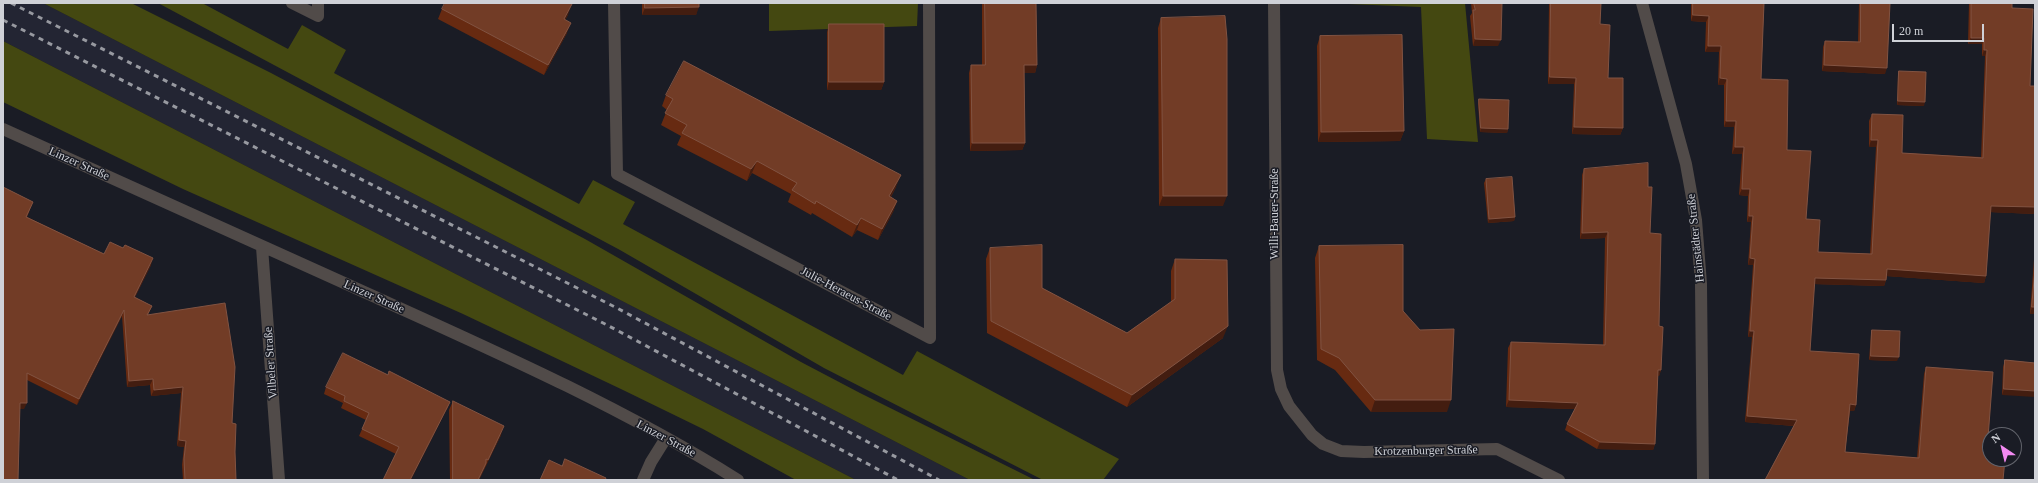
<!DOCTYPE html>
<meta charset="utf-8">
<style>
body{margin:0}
#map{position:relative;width:2038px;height:483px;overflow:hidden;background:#1a1c25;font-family:Georgia,serif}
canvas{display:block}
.frame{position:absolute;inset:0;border:4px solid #cfd1d7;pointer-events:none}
.north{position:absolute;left:1982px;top:427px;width:40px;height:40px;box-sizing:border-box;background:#1a1c25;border:1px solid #62646c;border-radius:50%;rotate:325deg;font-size:11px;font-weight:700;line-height:16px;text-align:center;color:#cfd1d7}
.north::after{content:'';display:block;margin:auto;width:14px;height:18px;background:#f38af2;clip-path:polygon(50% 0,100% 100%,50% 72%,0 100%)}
.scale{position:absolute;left:1892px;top:24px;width:92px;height:18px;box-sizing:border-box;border:2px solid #cfd1d7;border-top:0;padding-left:5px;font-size:12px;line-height:14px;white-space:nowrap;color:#cfd1d7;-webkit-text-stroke:3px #1a1c25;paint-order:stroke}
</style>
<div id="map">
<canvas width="2038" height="483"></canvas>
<div class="frame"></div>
<div class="north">N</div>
<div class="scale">20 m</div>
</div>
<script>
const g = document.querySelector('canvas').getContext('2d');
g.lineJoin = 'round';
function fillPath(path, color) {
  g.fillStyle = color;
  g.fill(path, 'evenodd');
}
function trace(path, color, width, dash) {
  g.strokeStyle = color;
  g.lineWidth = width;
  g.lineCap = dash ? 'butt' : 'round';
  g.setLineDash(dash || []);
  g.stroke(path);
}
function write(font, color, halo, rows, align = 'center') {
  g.font = font + ' Georgia,serif';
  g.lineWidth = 3;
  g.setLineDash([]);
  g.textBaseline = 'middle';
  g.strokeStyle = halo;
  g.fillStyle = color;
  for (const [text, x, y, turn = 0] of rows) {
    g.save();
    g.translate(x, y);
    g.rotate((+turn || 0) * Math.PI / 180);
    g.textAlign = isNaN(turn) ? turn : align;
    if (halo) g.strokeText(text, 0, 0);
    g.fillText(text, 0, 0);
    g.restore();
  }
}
fillPath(new Path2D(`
 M3,3h40l927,477h-114l-853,-439z`), '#232533');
fillPath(new Path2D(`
 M43,3h88l140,70 314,166 216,123 59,31 175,87h-65z
 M158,3h44l86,46 14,-24 44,25 -12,23 245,131 14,-24 42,22 -12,22 280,151 14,-24 202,108 -16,21h-60l-219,-112 -204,-118z
 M769,3h149l-1,23 -148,5z
 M1324,3h141l13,139 -51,-3 -6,-132z
 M3,41l853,439h-60l-93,-51 -80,-39 -160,-76 -280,-125 -180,-87z`), '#444811');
trace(new Path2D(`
 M292,3l26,13v-13
 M614,3l3,171 313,164 -1,-335
 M1274,3l3,367 4,19 8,17 23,29 11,9 18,7 23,1 133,-3 62,31
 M1642,3l44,161 10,56 5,64 2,196
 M3,129c123,56 246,112 370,167 124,56 250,112 365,184
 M262,247l17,233
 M643,480l8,-18 15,-24`), '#514b49', 12);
trace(new Path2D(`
 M11,3l604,304 324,173
 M3,20l604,305 291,155`), '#9799a0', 3, [5, 5]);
fillPath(new Path2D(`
 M642,3h57l-3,12h-54z
 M982,3h54l1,62 -2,8h-11l1,70 -3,7 -52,1 -1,-78 2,-8h11z
 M1471,3h31l-4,43h-25l-3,-30 2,-3z
 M1549,3h52l-1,21 8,54 15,50 -3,7 -48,-1 2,-50h-26z
 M1691,3h73l-3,76 26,71 19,69 12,33 52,2 6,-107h-7v-26l3,-7 30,39 79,4 4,-101h-3v-12h-14l1,-41h43v5l18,78h5v128l-45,-2 -4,64 -2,7 -97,-7 -1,4 -2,6 -70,-2 -4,67 46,54 -2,6h-4l-5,41 72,6 7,-84 2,-7 61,84 -222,29 29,-54 -49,-4 7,-85h-4l5,-72h-5l3,-43h-4l1,-26 -9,-1 3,-41h-10l2,-27h-10v-42h-6l1,-33h-14l1,-30 -15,-1z
 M1859,3h31l-5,71 -63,-3 1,-24 2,-6 33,1z
 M442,9l126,6 -3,5 2,13 -23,42 -106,-56z
 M1161,18l62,188h-64l-1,-178z
 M829,24l55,58 -3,8h-54v-58z
 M1320,36l84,95 -4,10 -82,1 -1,-96z
 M1899,71l25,35 -27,-1 1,-30z
 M666,95l230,92 -5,10 6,4 -4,11 -15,28 -21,-10 -5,7 -40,-24 -1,2 -23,-13 3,-8 -39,-21 -5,8 -70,-36 4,-9 -20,-11 6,-15 -5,-4z
 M1479,99l29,30 -1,4 -27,-1 -2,-29z
 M1584,169l64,18 2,46 9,93 2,44 -2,6h-1l-3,68 -2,6 -56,-1 -32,-19 2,-6 8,-15 -69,-2 2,-59 3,-6 92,3 2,-107 -25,1 2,-64z
 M1486,179l29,38 -1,4 -26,2 -4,-40z
 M3,187l30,15 -6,15 77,37 47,11 -16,32 17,9 -4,9 84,108 3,29 1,28h-53l-1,-15 2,-18 -7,-1 4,-53 -30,3 -1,-11 -23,2 -5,-71 -45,89 -50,-25 -3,29h-4z
 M1319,246l84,65 44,101h-76l-36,-42 -18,-10 -2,-102z
 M2035,246v68h-5z
 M990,248l52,40 85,45 44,-31v-31l4,-12 48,79 -96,69 -140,-74 -1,-74z
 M1872,330l25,31 -28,-1 2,-26z
 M2005,360l30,3 -33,32 1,-28z
 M388,375l62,27 -3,7 -51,45 -37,-18 7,-16 -25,-12 2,-5 -19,-9 2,-7z
 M453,401l48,34 -22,45h-29l-1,-70z`), '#672a11');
fillPath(new Path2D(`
 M572,4l-4,11 -8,14 4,-10z
 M699,7l-3,8h-54l3,-7z
 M1693,15l16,1 -3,6 -15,-1z
 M571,23l-4,10 -23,42 4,-10z
 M1971,38h13l-2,6h-14z
 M1475,39l26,1 -3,6h-25z
 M1708,46h13l-2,6h-14z
 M1984,50h3l-2,6h-3z
 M1024,65h13l-2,8h-14z
 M1824,65l63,3 -2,6 -63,-3z
 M1550,77l26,1 -2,6h-26z
 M1720,78l7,1 -3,6h-6z
 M829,82h55l-3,8h-54z
 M1898,101l27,1 -1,4 -27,-1z
 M1726,121h10l-2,6h-10z
 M1574,127l49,1 -3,7 -48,-1z
 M1481,128l27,1 -1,4 -27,-1z
 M1404,131l-4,10 -82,1 3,-10z
 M1871,140h7l-2,7h-7z
 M972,143h53l-3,7 -52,1z
 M1735,147h9l-2,7h-10z
 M757,161l-5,12 -5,8 4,-12z
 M901,175l-5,12 -11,21 4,-12z
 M1742,189h8l-2,7 -9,-1z
 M1163,196h64l-4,10h-64z
 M897,201l-4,11 -15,28 4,-11z
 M1991,206l44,1v7l-47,-2z
 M1749,216h4l-2,6h-4z
 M1515,217l-1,4 -26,2 1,-4z
 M861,218l-4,12 -5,7 5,-12z
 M1608,232l-3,6 -25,1 2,-6z
 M153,258l-2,7 -19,38 2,-6z
 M1750,258l5,1 -2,6h-5z
 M1887,269l99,7 -2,7 -99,-7z
 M1815,278l71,2 -2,6 -72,-2z
 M2032,307h3v7h-5z
 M124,310l-2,6 -45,89 2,-6z
 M1228,326l-5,12 -96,69 5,-12z
 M1750,331h4l-2,6h-4z
 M1871,356l28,1 -2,4 -28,-1z
 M1658,370h3l-2,6h-3z
 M153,379l-3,6 -23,2 2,-6z
 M183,387l-2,6 -30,3 3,-6z
 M2004,389l31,2v6l-33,-2z
 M1375,400h76l-4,12h-76z
 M1509,400l69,3 -3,6 -69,-2z
 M450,402l-3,7 -36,71h-1z
 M20,403h7l-3,6h-6z
 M1850,404l6,1 -2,6h-6z
 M1747,416l50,4 -2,6 -50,-4z
 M504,426l-3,9 -16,33 3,-8z
 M179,440l7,1 -2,6 -7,-1z
 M1600,442l55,2 -2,6 -56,-1z
 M486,463l-7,17h-1z`), '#431d10');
const building = new Path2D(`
 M445,3h124l3,1 -8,15 7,4 -23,42 -106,-56z
 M645,3h54v4l-54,1z
 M985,3h51l1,62h-13l1,78h-53l-1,-78h14z
 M1474,3h28l-1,37 -26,-1 -2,-29h2z
 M1551,3h50l-1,21 10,1 -2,53h15v50l-49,-1 2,-49 -26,-1z
 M1693,3h71l-3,76 27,1 -1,70 24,1 -5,68 14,1 -2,32 54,2 6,-114h-7l1,-26 31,1 -1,38 81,5 4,-108h-3v-12h-13v-35h41v5l21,1 -3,77h5v121l-44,-1 -5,70 -99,-7 -1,11 -71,-2 -5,73 49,3 -3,51 -6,-1 -5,48 74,6 7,-91 67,5 -6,79h3v8h15l-2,21h-238l32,-60 -50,-4 7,-85h-4l5,-72 -5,-1 3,-42h-4l1,-27h-8l2,-42h-9l1,-26h-10l1,-42 -7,-1 1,-32h-13l1,-30 -16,-1z
 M1861,3h29l-3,65 -63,-3 1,-24 35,1z
 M1225,16l2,23v157h-64l-2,-178z
 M829,24h55v58h-55z
 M1402,35l2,96 -83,1 -1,-96z
 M684,61l217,114 -12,21 8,5 -15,28 -21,-11 -4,7 -41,-24 -1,3 -23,-14 5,-7 -40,-22 -6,8 -69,-36 5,-8 -22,-12 8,-14 -7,-4z
 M1899,71l27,1 -1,30 -27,-1z
 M1479,99l30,1 -1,29 -27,-1z
 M1648,163v24h4l-2,46 11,1 -2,92 4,1 -2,43h-3l-3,74 -55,-2 -33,-18 11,-21 -69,-3 2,-58 94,3 3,-113 -26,1 2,-64z
 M1512,177l3,40 -26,2 -3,-40z
 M3,187l30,15 -7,15 78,37 6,-12 13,6 2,-3 28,13 -19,39 18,9 -5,9 78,-12 10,64 -3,56 4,1 -1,28 1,28h-51l-1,-21 2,-18 -7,-1 4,-53 -29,3 -1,-11 -24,2 -5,-71 -45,89 -52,-26v30h-7l-2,77h-15z
 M1042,245v43l85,45 48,-34v-40l52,1 1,66 -96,69 -141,-74 -1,-73z
 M1403,245v66l17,19 34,-1 -3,71h-76l-36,-42 -18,-9 -2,-103z
 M2035,270v37h-3z
 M1872,330l28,1 -1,26 -28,-1z
 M343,353l45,22 1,-4 61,31 -40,78h-27l16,-33 -37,-18 7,-16 -25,-12 1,-5 -19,-9z
 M2005,360l30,3v28l-31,-2z
 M453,401l51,25 -16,34 -2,-1v4l-8,17h-25z
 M565,459l41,19 -1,2h-65l9,-20 13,6z`);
fillPath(building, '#723c26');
trace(building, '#815342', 1);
write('12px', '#cfd1d7', '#1a1c25', [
 ["Linzer Straße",79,164,24],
 ["Willi-Bauer-Straße",1275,214,-90],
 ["Hainstädter Straße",1696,238,-96],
 ["Julie-Heraeus-Straße",846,294,28],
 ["Linzer Straße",374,297,24],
 ["Vilbeler Straße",271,363,-94],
 ["Linzer Straße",666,439,28],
 ["Krotzenburger Straße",1426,451,-1]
]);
</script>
